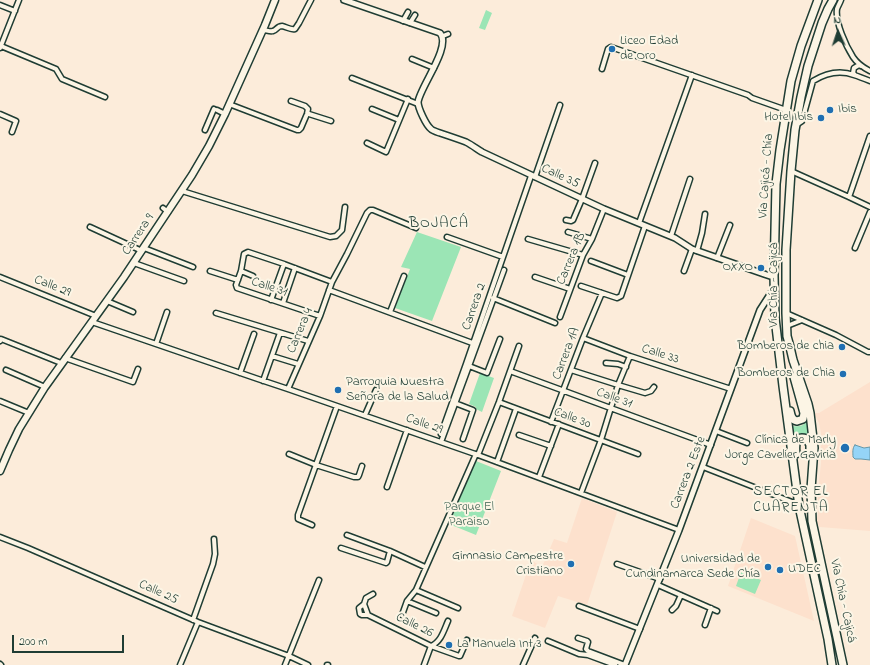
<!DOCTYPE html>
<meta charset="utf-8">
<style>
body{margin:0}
#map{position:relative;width:870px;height:665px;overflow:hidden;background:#fcecda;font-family:"Indie Flower",sans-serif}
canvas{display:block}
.north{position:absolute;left:818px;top:12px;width:40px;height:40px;-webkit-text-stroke:3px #fcf5e5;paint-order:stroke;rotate:357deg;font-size:11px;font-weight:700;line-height:16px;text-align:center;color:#1f3d34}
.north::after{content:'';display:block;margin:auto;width:14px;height:18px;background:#1f3d34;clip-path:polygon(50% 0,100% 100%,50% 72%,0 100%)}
.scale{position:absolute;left:12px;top:635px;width:112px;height:18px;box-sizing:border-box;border:2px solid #1f3d34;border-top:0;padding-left:5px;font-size:12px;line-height:14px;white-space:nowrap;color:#1f3d34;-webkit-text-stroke:3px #fcf5e5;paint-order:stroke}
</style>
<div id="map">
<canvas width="870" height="665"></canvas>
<div class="north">N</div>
<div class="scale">200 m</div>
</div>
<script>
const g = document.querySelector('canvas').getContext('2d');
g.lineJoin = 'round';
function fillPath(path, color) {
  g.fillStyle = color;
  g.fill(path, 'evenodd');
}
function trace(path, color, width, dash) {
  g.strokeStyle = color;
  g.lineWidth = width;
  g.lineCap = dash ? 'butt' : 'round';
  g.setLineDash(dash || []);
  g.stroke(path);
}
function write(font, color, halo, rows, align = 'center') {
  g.font = font + ' "Indie Flower",sans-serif';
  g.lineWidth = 4;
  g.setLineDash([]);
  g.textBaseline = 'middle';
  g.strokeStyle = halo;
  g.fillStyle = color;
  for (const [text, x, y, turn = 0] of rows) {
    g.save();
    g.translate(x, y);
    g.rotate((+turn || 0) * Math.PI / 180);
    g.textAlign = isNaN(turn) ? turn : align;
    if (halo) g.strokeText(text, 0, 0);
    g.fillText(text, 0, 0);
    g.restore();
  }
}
fillPath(new Path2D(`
 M870,382v149l-50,-4 -8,-6 5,-3 1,-3v-22l3,-30v-30l-2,-10 -3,-6 -6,-4h9z
 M582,498l35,14 -30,93 -29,-9 -13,32 -33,-12 19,-56 11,7 12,-28 13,4z
 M751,518l44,18 19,85 -86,-35z`), '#fde1cd');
fillPath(new Path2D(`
 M486,10l6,3 -7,17 -6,-2z
 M417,232l44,15 -29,74 -37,-13 15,-39 -9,-2z
 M480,373l14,5 -12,34 -6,-3v-2l-7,-3z
 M807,421l2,15c-6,-3 -11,-1 -16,3v-13c6,1 10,0 14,-5z
 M476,461l25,10 -25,64 -27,-11z
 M741,572l20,8 -6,14 -19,-8z`), '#9be5b5');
const water = new Path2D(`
 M855,445l9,3 6,-1v13l-9,-1h-6l-2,-2c0,-4 -1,-9 2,-12z`);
fillPath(water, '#95d4f7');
trace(water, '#6698a9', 1);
const minor = new Path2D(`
 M841,0c-1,3 -3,6 -4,9 -2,13 9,37 16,48 4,6 11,11 17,14
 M0,5l15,6
 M403,21l5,-9
 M410,23l5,-8
 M263,30c3,0 7,2 10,1 4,-1 4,-5 9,-5 5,1 8,4 13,3l4,-6 12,-23
 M443,36l5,-2
 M1,46l55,23 6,10 43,18
 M0,48l19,-48
 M412,59l22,9
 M602,69l6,-20 3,-2 137,48 4,3 34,12
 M855,75l-2,-2 1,-5 5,-3 2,1
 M352,78l66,26
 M229,104l68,26h2l2,-2 6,-14 1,-5 -3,-3 -14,-5
 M372,109l27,11
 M217,110l8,4
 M0,114l16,7 -4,11
 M307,114h2l22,7
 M796,125l6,-4 11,-40c13,-8 27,-11 41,-6 6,2 11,4 16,6
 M205,130l9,-21
 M367,143l19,9 22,-53
 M791,171l58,26 21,10
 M535,177l25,-72
 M182,191l148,46 6,-1 6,-6 3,-23
 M849,197l21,-61
 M163,208l5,4
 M566,220l5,1 2,-1 9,-21 13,-36
 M639,223l53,-148
 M90,227l52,24
 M568,232l24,7
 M671,236l19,-57
 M447,237l56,20
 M528,239l55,16
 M144,248l49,19
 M855,248l15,-36
 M697,251l5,-18 3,-19
 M717,258l13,-33
 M591,261l37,14
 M134,263l50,18
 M210,271l28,9
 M241,271l12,5
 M684,271l8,-22
 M0,277l96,39
 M535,277l35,12
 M581,286l36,12 4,-2 24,-70
 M329,290l146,54
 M493,298l62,25
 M271,300l13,-36
 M107,301l26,11
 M283,303l12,-35
 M390,312l14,-36
 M216,313l92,28
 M786,313l50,22 32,17h2
 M320,316l-83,-28 -1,-3 5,-14 3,-17 4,-2 36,12 48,18
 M560,317l23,-62 9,-16 12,-30
 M92,322l166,57 30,10 190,66 201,75
 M787,326l15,-6
 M583,338l47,18 101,33
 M500,339l-13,34 -18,-7 35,-96
 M0,341l1,-2 60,24
 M156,344l11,-32
 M272,356l26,8
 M65,358l68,24 5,-13
 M606,363l12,1 8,3
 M6,370l39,17
 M571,370l47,15 27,8 6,-2 3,-4
 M510,371l201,74
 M240,373l14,-39
 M263,381l17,-48
 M288,389l32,-73 12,-34 15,-28 20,-41 3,-3h3l43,18
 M0,401l29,12
 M499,402l139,52
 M455,403l18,7 -10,29
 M365,415l11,-25
 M551,422l32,-84 19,-45
 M716,431l31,12
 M441,434l25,-70
 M519,435l32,11
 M441,442l28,-76 -3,-2 65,-188
 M289,454l27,11 38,12h4l1,-2 3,-9
 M478,455l21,-53 20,-56
 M497,462l19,-53
 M703,467l89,35 7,4
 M539,477l20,-53
 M387,487l20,-57
 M581,493l20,-53 17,-55 12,-29
 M312,525l-14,-6v-4l39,-109
 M347,535l43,16 35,16
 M0,537l28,11 170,74 91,34 19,9
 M341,548l45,15 1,-1 3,-11
 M617,564l43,15
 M658,585l59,26
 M416,590l42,18
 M373,594l-7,4 -2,6 4,11 63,31 28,10h1l7,-16
 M407,601l29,12
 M364,604l-5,4 1,6 2,1h6
 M579,606l61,23
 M672,610l4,-4 5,-11
 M402,615l5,-14 9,-11 60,-136
 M193,620l20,-56 2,-10 -1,-15
 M705,625l6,-17
 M578,638l9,3 1,1 -2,7 2,2 37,14
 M548,641l31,13 9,1 27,10
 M0,664l1,1
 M180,665l18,-43
 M285,665l34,-85
 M327,665h1
 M424,665l7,-19c10,-4 13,-16 17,-25
 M523,665l12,-27`);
const tertiary = new Path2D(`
 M344,0l96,33c12,13 -20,54 -22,69 0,6 8,23 13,27 2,2 6,3 9,4 9,3 18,6 26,9 6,3 11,7 16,10l122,57 71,29 17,11 72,25 6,2h4
 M625,665l54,-135 81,-220 11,-17 3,-2`);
const secondary = new Path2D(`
 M0,471l9,-21 10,-21 26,-42 79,-110 68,-102 17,-29 16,-32 40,-89 10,-25`);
const trunk = new Path2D(`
 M818,0l-17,46 -10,35 -11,69 -4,34 -2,92 1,42 8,68 16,120 29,133 4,26
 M833,0l-5,9 -6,14 -14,43 -7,31 -6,33 -4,41 -5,79v63l1,23 3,11 3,13 15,44 2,9 4,35 -3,41 1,32 31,144
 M790,411c1,5 2,9 7,10l6,-2 1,-6 -10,-36
 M796,454c-1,-9 -1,-19 11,-15l3,6v4`);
trace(minor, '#1f3d34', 7);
trace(tertiary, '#1f3d34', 8);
trace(secondary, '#1f3d34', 9);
trace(trunk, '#1f3d34', 10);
trace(minor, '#fcf5e5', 4);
trace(tertiary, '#fcf5e5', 5);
trace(secondary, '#fcf5e5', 6);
trace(trunk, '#fcf5e5', 7);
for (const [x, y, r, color] of [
 [612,49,4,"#1f6fb2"],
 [830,110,4,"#1f6fb2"],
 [821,118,4,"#1f6fb2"],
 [761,268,4,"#1f6fb2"],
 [842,347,4,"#1f6fb2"],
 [843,374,4,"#1f6fb2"],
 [338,390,4,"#1f6fb2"],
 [845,448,5,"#1f6fb2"],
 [571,564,4,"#1f6fb2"],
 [768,567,4,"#1f6fb2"],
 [780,570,4,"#1f6fb2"],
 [449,645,4,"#1f6fb2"]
]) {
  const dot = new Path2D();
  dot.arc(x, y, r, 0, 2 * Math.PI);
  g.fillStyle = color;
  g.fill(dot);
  trace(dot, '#fcf5e5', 1.5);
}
write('13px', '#1f3d34', '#fcf5e5', [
 ["Liceo Edad",620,42,"left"],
 ["de Oro",620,57,"left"],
 ["Ibis",838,110,"left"],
 ["Hotel Ibis",813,118],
 ["OXXO",753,268],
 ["Bomberos de chia",834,347],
 ["Bomberos de Chia",835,374],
 ["Parroquia Nuestra",346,383,"left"],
 ["Señora de la Salud",346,398,"left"],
 ["Clínica de Marly",836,441],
 ["Jorge Cavelier Gaviria",836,456],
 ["Gimnasio Campestre",563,557],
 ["Cristiano",563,572],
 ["Universidad de",760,560],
 ["Cundinamarca Sede Chía",760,575],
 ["UDEC",788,570,"left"],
 ["La Manuela Int 3",457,645,"left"]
], 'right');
write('13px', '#1f3d34', '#fcf5e5', [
 ["Vía Cajicá - Chía",767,176,-86],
 ["Calle 35",560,177,25],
 ["Carrera 9",139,235,-56],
 ["Carrera 1B",572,259,-67],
 ["Vía Chía - Cajicá",775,285,-90],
 ["Calle 29",52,287,22],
 ["Calle 31",269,288,18],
 ["Carrera 2",475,307,-71],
 ["Carrera 4",301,331,-67],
 ["Carrera 1A",567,354,-69],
 ["Calle 33",660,355,18],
 ["Calle 31",614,399,20],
 ["Calle 30",572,419,20],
 ["Calle 29",424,425,19],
 ["Carrera 2 Este",689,473,-69],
 ["Calle 25",158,593,24],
 ["Vía Chía - Cajicá",842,601,78],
 ["Calle 26",414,626,26]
]);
write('13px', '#385f4e', '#fcf5e5', [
 ["Parque El",469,508],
 ["Paraiso",469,523]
]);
g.letterSpacing = '1px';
write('14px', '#1f3d34', '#fcf5e5', [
 ["SECTOR EL",791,493],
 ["CUARENTA",791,509]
]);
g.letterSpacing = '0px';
g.letterSpacing = '1px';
write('15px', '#1f3d34', '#fcf5e5', [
 ["BOJACÁ",439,225]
]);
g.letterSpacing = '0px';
</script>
